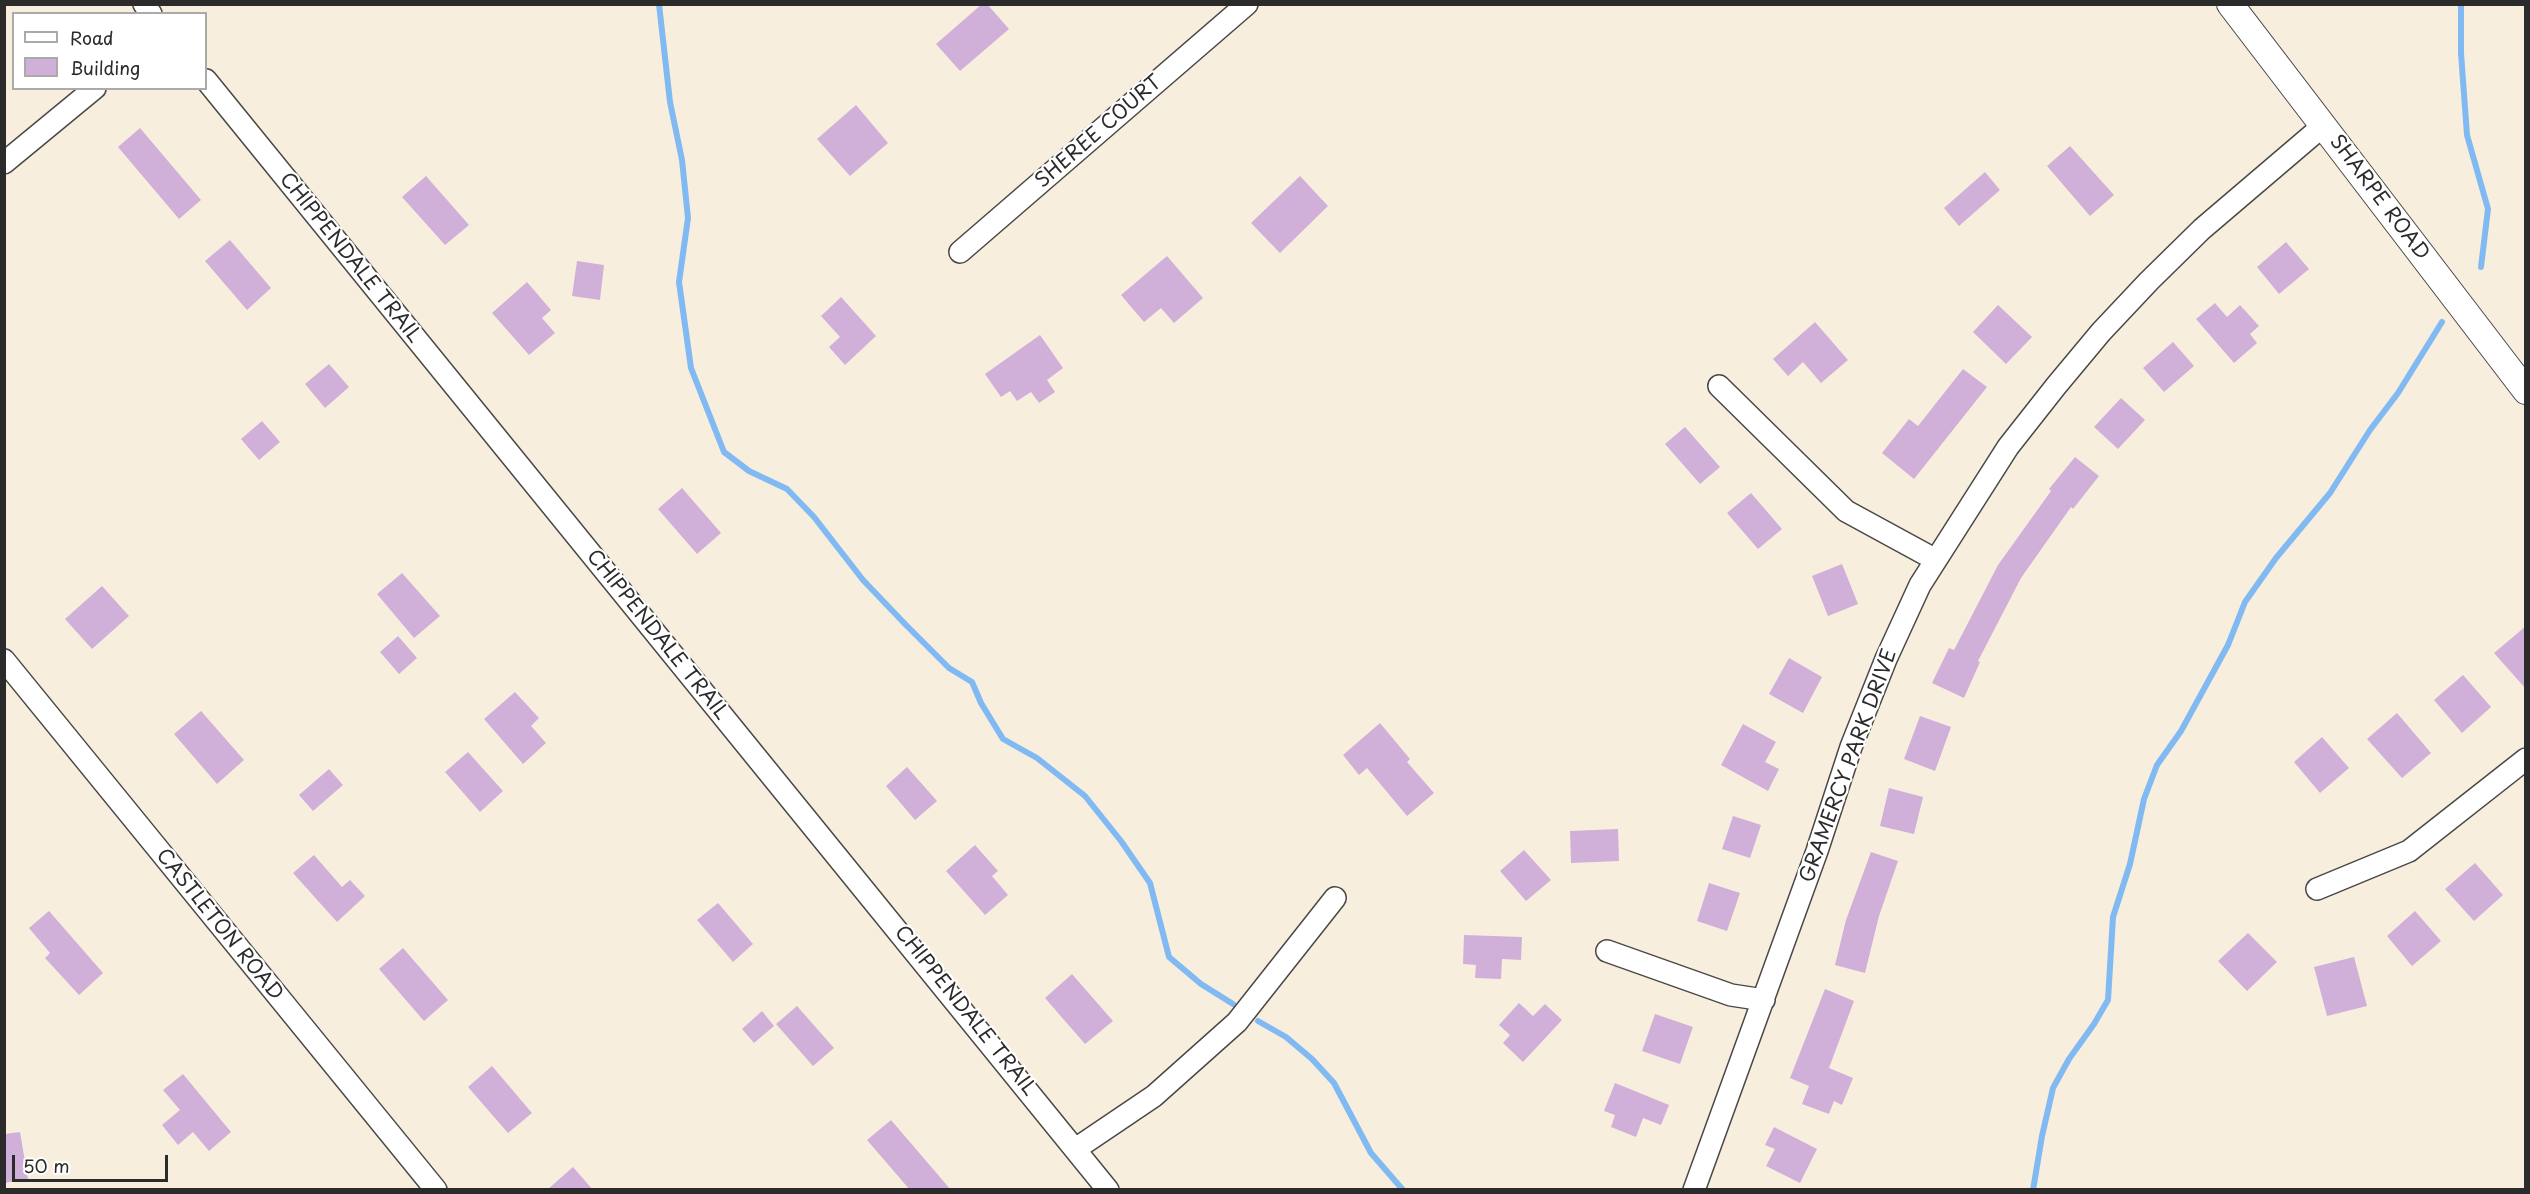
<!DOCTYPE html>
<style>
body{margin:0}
#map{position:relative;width:2530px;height:1194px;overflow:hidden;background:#f8eede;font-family:"Playpen Sans",sans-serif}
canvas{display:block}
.frame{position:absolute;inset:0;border:6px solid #2b2b2b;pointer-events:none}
.legend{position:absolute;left:12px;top:12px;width:195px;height:78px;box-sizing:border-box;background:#fff;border:2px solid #aaa;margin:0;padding:8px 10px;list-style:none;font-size:18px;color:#2b2b2b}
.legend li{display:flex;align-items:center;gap:12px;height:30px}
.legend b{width:30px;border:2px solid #aaa}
.scale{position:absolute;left:12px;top:1155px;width:156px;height:27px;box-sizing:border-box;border:3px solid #2b2b2b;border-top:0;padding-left:8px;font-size:18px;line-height:21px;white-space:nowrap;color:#2b2b2b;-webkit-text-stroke:4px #fff;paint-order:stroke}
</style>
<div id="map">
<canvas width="2530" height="1194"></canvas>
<div class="frame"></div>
<ul class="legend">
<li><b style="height:8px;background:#fff"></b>Road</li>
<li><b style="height:16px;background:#d0b0d9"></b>Building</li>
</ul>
<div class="scale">50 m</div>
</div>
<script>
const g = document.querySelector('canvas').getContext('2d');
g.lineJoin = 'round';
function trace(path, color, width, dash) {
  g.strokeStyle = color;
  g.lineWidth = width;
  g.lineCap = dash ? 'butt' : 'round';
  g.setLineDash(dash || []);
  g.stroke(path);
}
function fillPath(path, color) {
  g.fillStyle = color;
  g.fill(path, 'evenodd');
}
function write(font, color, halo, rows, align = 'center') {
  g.font = font + ' "Playpen Sans",sans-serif';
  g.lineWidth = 4.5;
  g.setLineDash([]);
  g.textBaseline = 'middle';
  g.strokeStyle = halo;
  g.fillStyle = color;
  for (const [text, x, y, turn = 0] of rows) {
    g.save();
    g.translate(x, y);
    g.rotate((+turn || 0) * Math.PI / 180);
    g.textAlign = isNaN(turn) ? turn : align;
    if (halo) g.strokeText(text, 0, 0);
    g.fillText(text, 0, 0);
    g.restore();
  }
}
trace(new Path2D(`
 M659,4l11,98 12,58 6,58 -9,64 12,86 33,84 25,19 38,18 27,28 49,63 42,44 44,44 23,14 9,21 22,36 34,19 48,38 36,45 29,42 19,74 32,27 32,20
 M2461,4v49l6,82 21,74 -7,58
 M1258,1021l28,16 26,22 22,24 37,70 32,37
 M2033,1190l9,-54 11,-48 16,-29 25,-35 14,-24 5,-83 17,-53 14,-65 13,-34 24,-34 47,-86 17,-43 31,-44 54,-65 40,-63 28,-37 44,-71`), '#81baf2', 6);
fillPath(new Path2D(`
 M982,4h5l22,25 -49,42 -24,-27z
 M856,105l32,38 -38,33 -33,-37z
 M140,128l61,72 -22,19 -61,-72z
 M2070,146l44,49 -24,21 -43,-50z
 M1985,172l15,18 -41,36 -15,-18z
 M426,176l43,49 -24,20 -43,-48z
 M1300,176l28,30 -48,47 -29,-30z
 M230,240l41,48 -24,22 -42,-49z
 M2286,242l23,27 -30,25 -22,-27z
 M1167,256l36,42 -29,25 -13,-15 -17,14 -23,-27z
 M577,261l27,4 -4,35 -28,-4z
 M527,282l24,28 -9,8 13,15 -26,22 -37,-42z
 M841,297l35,39 -31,29 -16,-18 11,-10 -19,-21z
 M2215,303l12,14 13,-12 19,21 -9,8 7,9 -23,20 -38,-44z
 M1998,305l34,32 -26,27 -33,-32z
 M1815,322l33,38 -27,23 -18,-21 -15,14 -15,-17z
 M1040,335l23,33 -16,12 8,12 -16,11 -8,-11 -14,9 -7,-10 -9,6 -16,-23z
 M2173,342l21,24 -30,26 -21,-24z
 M329,364l20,23 -24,21 -20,-24z
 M1963,369l24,18 -73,92 -32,-26 27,-34 9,7z
 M2121,398l24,22 -27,29 -24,-22z
 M262,421l18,21 -21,18 -18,-21z
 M1685,427l35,40 -20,17 -35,-40z
 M2075,457l24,19 -26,33 -2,-2 -50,71 -43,83 2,1 -16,36 -32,-15 17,-35 5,2 44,-85 53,-74 -2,-2z
 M682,488l39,45 -24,21 -39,-45z
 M1751,493l31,36 -24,20 -31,-36z
 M1842,564l16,40 -30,12 -16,-40z
 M402,573l38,43 -26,22 -37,-44z
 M102,586l27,30 -37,33 -27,-30z
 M2526,626v63l-32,-36z
 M398,636l19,22 -18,16 -19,-22z
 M1789,658l33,19 -19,36 -34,-19z
 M2463,675l28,32 -29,26 -28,-33z
 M515,692l24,26 -8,8 15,17 -23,21 -39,-45z
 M201,711l43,49 -27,24 -43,-50z
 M2397,713l34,40 -29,25 -35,-39z
 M1920,716l31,11 -16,44 -31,-12z
 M1380,723l30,36 -3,3 27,31 -27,23 -40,-48 -8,7 -16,-20z
 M1743,724l33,18 -11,20 14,7 -11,22 -47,-26z
 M2322,737l27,31 -29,25 -26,-31z
 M468,752l35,39 -23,21 -35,-40z
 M907,767l30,34 -22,19 -29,-34z
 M329,769l14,16 -30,26 -14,-16z
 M1889,788l34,9 -9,37 -34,-8z
 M1733,816l28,9 -11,33 -28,-9z
 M1618,829l1,32 -48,2 -1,-32z
 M975,845l23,26 -6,5 16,19 -23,20 -39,-44z
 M1524,850l27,30 -25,21 -26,-30z
 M1871,852l27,9 -19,55 -14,57 -30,-8 11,-45z
 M314,855l28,32 8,-7 15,16 -28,26 -44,-49z
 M2475,863l28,32 -29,26 -29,-32z
 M1709,883l31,10 -13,38 -30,-10z
 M718,903l35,41 -20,18 -36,-42z
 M49,911l54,62 -24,22 -34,-37 5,-5 -21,-25z
 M2415,911l26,30 -29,25 -25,-30z
 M2248,933l29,29 -30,29 -29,-30z
 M1464,935l58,2 -1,23 -19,-1 -1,20 -26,-1 1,-13 -13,-1z
 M403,948l45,52 -24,21 -45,-52z
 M2354,957l13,49 -40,10 -13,-49z
 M1072,974l41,47 -28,23 -40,-46z
 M1825,989l29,12 -25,67 24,10 -11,27 -8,-4 -5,13 -27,-10 7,-18 -19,-8z
 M1519,1003l14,13 12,-12 17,16 -39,42 -20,-19 7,-8 -11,-10z
 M797,1006l37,42 -21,18 -37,-42z
 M762,1011l12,15 -20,17 -12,-14z
 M1655,1014l38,13 -13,37 -38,-13z
 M492,1066l40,47 -24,20 -40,-46z
 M183,1074l48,58 -22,19 -16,-19 -15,13 -16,-20 18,-15 -17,-20z
 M1615,1083l54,22 -8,20 -18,-7 -7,19 -25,-10 4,-12 -11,-4z
 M891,1120l60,70h-41l-43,-50z
 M1774,1127l43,22 -17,34 -34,-17 9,-17 -10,-4z
 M20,1132l8,47 -24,4v-49z
 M573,1167l20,23h-46z`), '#d0b0d9');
const minor = new Path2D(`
 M144,4l7,10
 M206,80l902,1110
 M4,163l91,-75
 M960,252l287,-248
 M1719,386l127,125 90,49
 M4,660l432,530
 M2317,889l92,-38 117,-92
 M1607,951l124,44 33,5
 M1077,1148l77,-52 83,-74 98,-124
 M1694,1190l123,-339 34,-104 35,-88 34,-74 88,-138 48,-61 45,-54 48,-51 53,-52 122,-104`);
const tertiary = new Path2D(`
 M2230,4l296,387`);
trace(minor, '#4a4846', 24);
trace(tertiary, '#4a4846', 28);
trace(minor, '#fff', 21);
trace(tertiary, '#fff', 26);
write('20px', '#2b2b2b', '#fff', [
 ["SHEREE COURT",1099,132,-41],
 ["SHARPE ROAD",2379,198,53],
 ["CHIPPENDALE TRAIL",350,258,51],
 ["CHIPPENDALE TRAIL",657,635,51],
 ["GRAMERCY PARK DRIVE",1849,766,-70],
 ["CASTLETON ROAD",219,925,51],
 ["CHIPPENDALE TRAIL",965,1011,51]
]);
</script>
